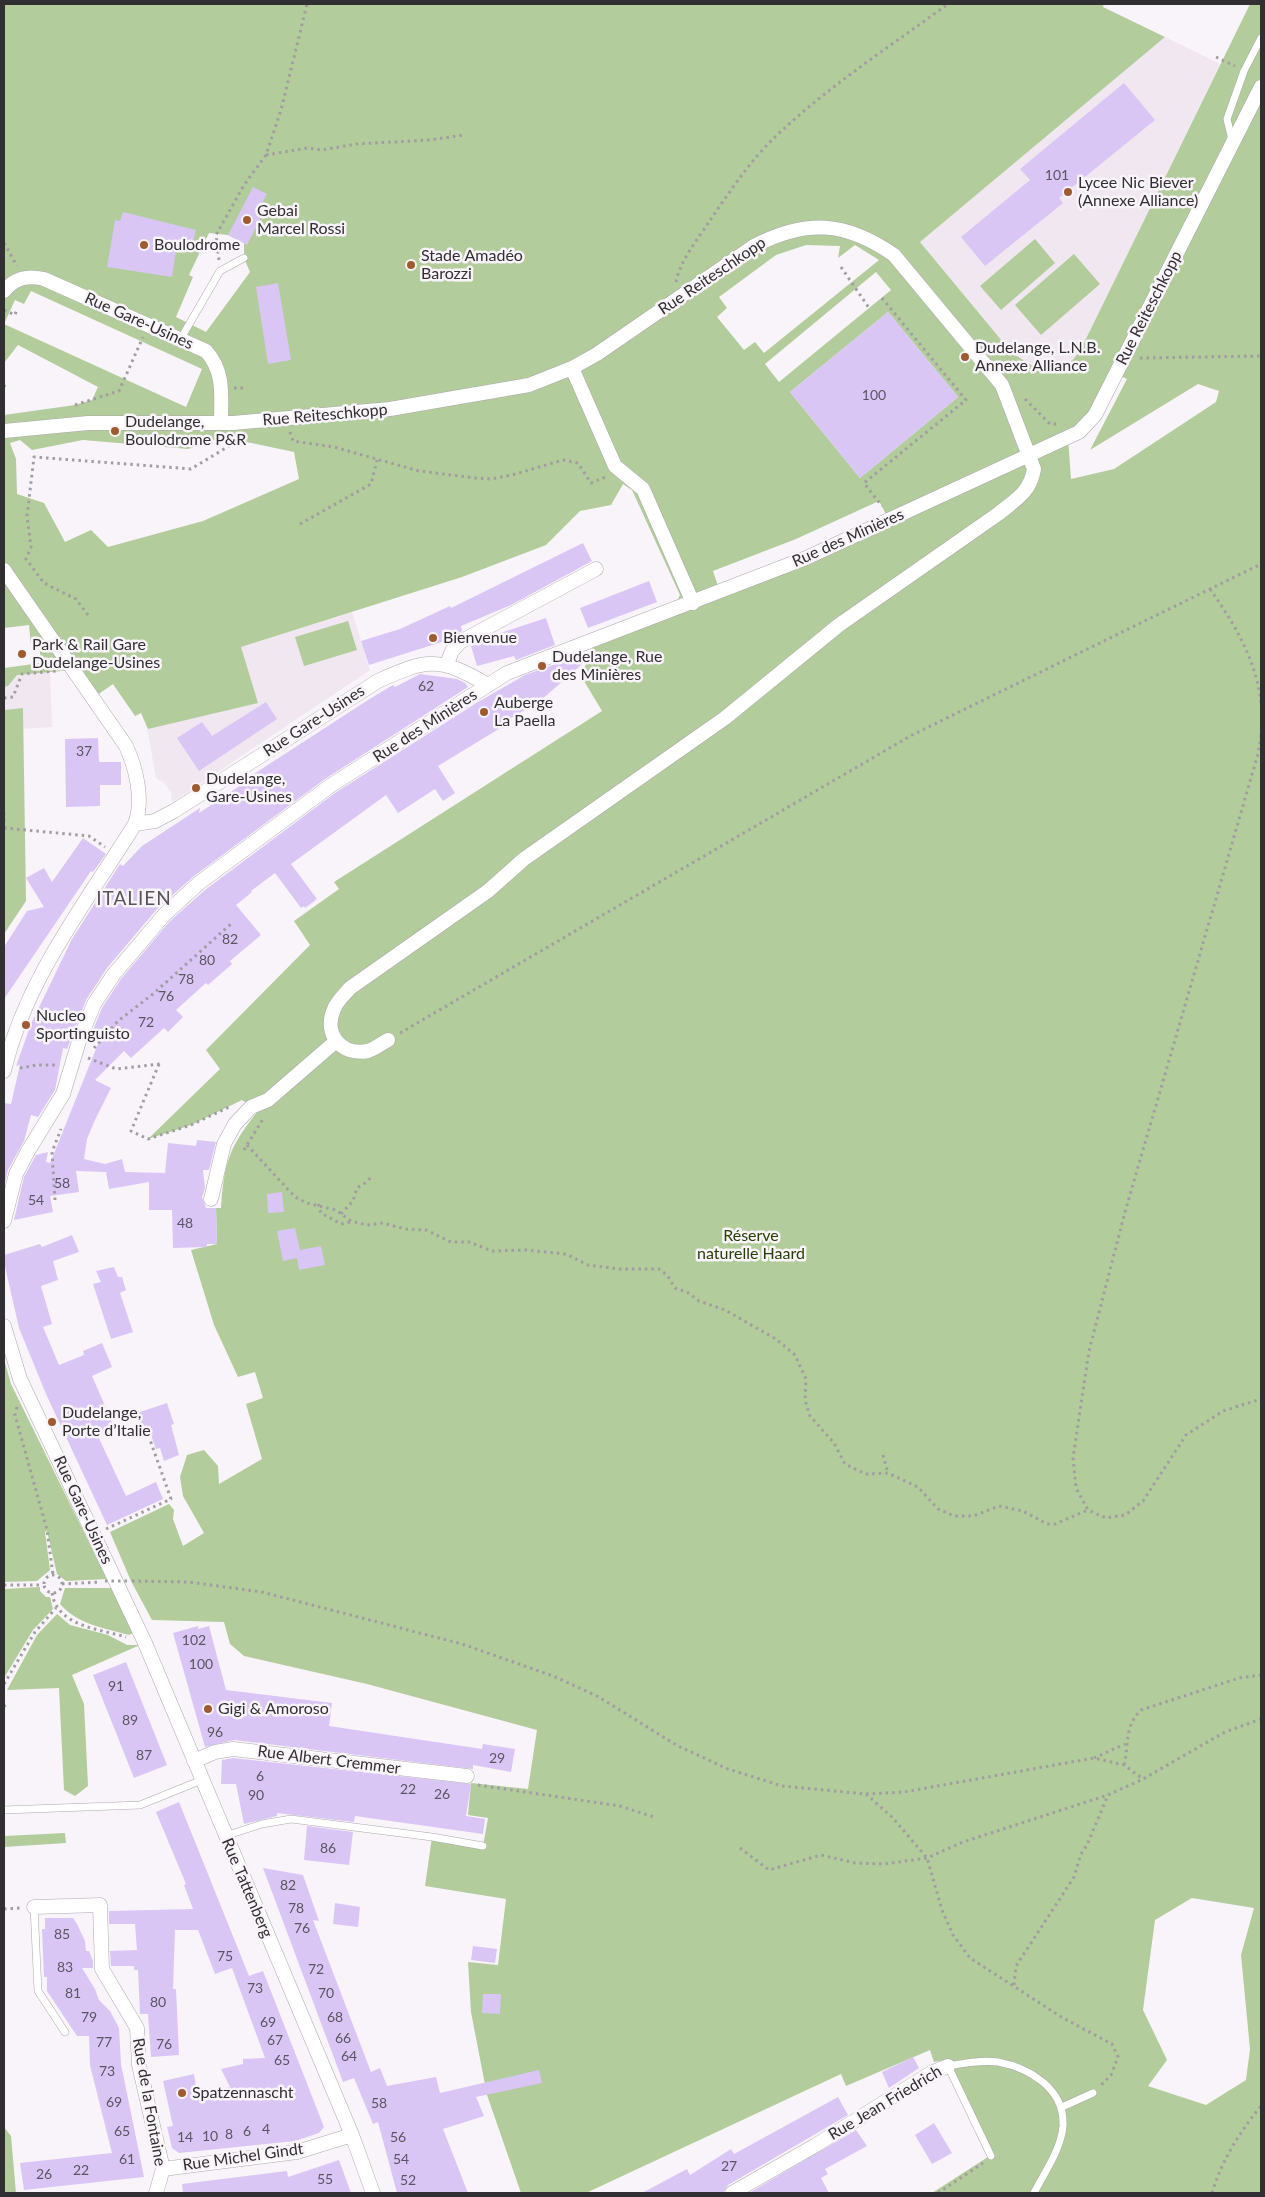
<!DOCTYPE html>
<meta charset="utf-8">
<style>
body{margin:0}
#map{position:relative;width:1265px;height:2197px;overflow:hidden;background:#f9f4f9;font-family:Lato,sans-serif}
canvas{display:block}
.frame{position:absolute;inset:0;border:5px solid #312f31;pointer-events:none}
</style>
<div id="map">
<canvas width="1265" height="2197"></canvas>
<div class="frame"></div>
</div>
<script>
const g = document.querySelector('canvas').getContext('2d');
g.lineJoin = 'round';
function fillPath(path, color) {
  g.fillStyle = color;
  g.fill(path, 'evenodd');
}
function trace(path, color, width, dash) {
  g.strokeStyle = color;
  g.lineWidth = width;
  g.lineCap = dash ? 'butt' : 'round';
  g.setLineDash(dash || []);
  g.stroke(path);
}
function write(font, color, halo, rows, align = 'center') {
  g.font = font + ' Lato,sans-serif';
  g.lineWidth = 5;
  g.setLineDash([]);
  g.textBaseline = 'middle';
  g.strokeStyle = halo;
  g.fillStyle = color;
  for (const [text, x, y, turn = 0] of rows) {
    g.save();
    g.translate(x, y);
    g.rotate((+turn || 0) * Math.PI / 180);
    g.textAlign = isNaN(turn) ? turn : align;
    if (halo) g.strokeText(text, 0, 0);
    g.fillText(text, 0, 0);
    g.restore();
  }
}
fillPath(new Path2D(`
 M1165,37l55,27 -140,287 -14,17 -25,3 -29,-18 -92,-111z
 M352,612l18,58 -197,132 -2,-3 1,-5 -8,-11 -8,-5 -10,-56 -5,-9 -6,3 -25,-36 131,-33z
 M50,672l2,55 -30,2v-21l-18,2v-23l4,-1 9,-11z`), '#f0e7f1');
fillPath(new Path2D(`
 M4,4h1100l-1,3 62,30 -245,205 92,111 29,18 25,-3 14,-17 170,-347h11v2189h-329l59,-38 -43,-89 -4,-6 -10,2 -4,-12 -84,36 -5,-12 -255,119h-65l-34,-98 -16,-83 -3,-50 30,3 8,-66 -81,-13 7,-49 51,9 5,-28 -20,-3 3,-32 57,6 9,-59 -170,-46 -123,-28 -14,-12 -6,-22 -72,-2 -21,-39 -21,-49 59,-28 5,6 -1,9 10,27 21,-13 -21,-37 -3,-19 7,-22 17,-5 14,16 1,18 43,-25 -16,-55 17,-6 -8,-26 -17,5 -24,-52 -23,-75 26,-6 -1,-36h5c3,-45 8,-61 37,-97l-16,-11 -51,25 -43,14 72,-70 -14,-19 104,-105 -16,-24 45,-32 -5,-7 268,-171 -21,-35 9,-22 -3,-12 85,-31 8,-16 -48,-105 -9,-6 -12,21 -31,6 -34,34 -84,32 -221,70 17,56 -110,26 -7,-16 -6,3 -22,-32 -20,14 -20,-28 -56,5 -9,11 -4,1v-19l37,-5 -2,-19 -8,1 -2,-20 -25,3v-213l71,-10 17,-5 6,-13 -80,-42 -14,18zM209,233l19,2 16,8v15l6,14 -44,60 -30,-15 17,-40 -4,-2zM806,245l34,1 -2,12 17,-13 24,15 -115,93 -9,-11 -11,8 -27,-33 10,-9 -8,-11 57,-42zM876,272l15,18 -112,92 -14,-18zM31,291l171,78 -16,38 -182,-83 11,-24 9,4zM888,312l70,85 -98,81 -70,-86zM1116,374l11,5 -37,71 108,-66 21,7 -3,11 -102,67 -43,10 -3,-41 11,-6zM223,437l71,15 5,27 -96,42 -95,26 -17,-17 -26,12 -21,-39 -27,-9 -1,-35 -6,-16 10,-3 12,10 51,-10 105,9zM879,501l10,19 -169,72 -7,-21 83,-32zM1192,1898l62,10 -13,47 9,94 -4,31 -40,25 -58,-19 19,-26 -24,-50 12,-90z
 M1035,239l20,24 -54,47 -21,-24z
 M1074,254l26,30 -59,51 -26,-30z
 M348,621l9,29 -53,16 -9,-29z
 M23,708l3,193 -22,33v-224z
 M4,1359l7,25 96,195 -41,2 -9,-7 -10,-43 -2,1 5,38 -13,11 -33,1z
 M40,1587v4l6,6h4l3,12 -20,21 -29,48v-89z
 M65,1588h46l22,45 -4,2c-25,-7 -52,-11 -69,-31z
 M57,1614l13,11 38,10 19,10h13l-68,30 12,29 4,82 -13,10 -11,-6 -5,-102 -52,2 30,-55z
 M65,1833l1,10 -62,4v-11z
 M4,2127l7,9 5,57h-12z`), '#b2cc9b');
fillPath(new Path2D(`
 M1124,83l31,37 -96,78 4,5 -78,63 -24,-29 69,-57 -10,-11z
 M253,187l14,7 -5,9 5,2 -20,40 -19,-10z
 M123,212l73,18 -4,16 -15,-2 -5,33 -65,-10 8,-47 5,1z
 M278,283l13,77 -23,4 -12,-77z
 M888,312l70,85 -98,81 -70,-86z
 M583,543l9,18 -81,44 -50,21 1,5 -11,8 -82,26 -8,-24 39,-12 50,-23 1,2z
 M649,581l8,21 -69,26 -8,-20z
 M546,618l9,27 -39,15 -2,-4 -37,10 -6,-20 14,-8z
 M595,653l-55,48 -39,23 1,3 -64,39 17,27 -12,8 -8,-12 -37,24 -12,-18 -95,69 26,35 -12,9 -1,-2 -3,2 -26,-35 -24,18 1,1 -16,13 25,30 -31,26 2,3 -24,21 -2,-2 -30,27 7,7 -15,15 -4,-4 -33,30 -7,-7 -29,29 16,8 -17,34 -7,17 -3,20 21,5 17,-5 3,13 40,1 3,-30 28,3 1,-6 19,2 -7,28h-6l2,18 -3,9 4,11h10l1,36h-10v3l-34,1 -1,-38h-23v-28l-40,7 -3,-17 -30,-1 3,21 -29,4 3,16 -39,8 10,-43 12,-22 12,-3 -2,10 4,1 5,-12 45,-112 -9,-4 11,-27 19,-29 49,-58 35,-31 130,-97 143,-91 47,-27 36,-13v2z
 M420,674l37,5 8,4 3,4 -143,92 -131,97 -37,33 -50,59 -21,32 -19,49 -4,-1 -8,42 -17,27 -7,-2 -7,26 -16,29 -4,17v-84l7,1 9,-39 -4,1 15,-42 41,-85 48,-75 3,2 19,-20 58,-38 -1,5 42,-28 -1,-2 128,-83 25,-15 2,2z
 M266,702l11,17 -78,52 -22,-33 25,-16 10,14z
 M98,738l1,24h22v23h-21v21l-34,1 -1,-68z
 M83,838l23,16 -13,18 -2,-1 -87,128v-52l23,-36 17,-4 -18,-29 18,-10 8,14z
 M282,1192l2,20 -16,1 -1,-19z
 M295,1228l5,22 21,-4 4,19 -26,5 -2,-12 -14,3 -6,-30z
 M72,1235l7,17 -26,9 5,19 -17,6 11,38 -9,3 16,38 25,-10 -1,-4 19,-8 10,24 -20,9 21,48 -17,8 30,64 30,-14 7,17 -56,26 -61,-131 -27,-66 -15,-66v-7l36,-11 2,3z
 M114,1267l4,10h4l4,13 -6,3 13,39 -22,7 -18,-55 8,-2 -5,-11z
 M167,1403l7,21 -3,1 8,30 -15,6 -4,-13 -4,1 -6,-17 -6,2 -7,-21z
 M198,1626v3l11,-3 17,64 106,13 -3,23 153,23 1,-5 32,5 -4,23 -38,-7v4l-239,-29 -29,7 -32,-114z
 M126,1662l41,103 -33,13 -41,-103z
 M233,1758l238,26 -5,32 19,3 -2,15 -128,-18 -1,6 -77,-9v3l-33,8 -8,-40h-15l1,-24z
 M179,1802l70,174 14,-5 61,156 -5,6 -24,8 -116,12 -7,-5 -5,-21 6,-1 -10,-45 31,-7 3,18 33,-5 -9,-18 22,-5v-5l22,-1 -33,-90 -17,6 -17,-44h-23l-2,59h3l3,66 -28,2 -3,-43h-8l-2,-44h-4v-4h-23l-1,-15 27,-1 -2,-26h-26v-13l84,-2 -9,-24 2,-1 -30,-72z
 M307,1826l46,6 -4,33 -45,-5z
 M263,1868l40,7 16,46 -6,-1 58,152 9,-4 7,18 49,-9 4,16 99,-23 3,13 -66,14 8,19 -41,13 25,64h-71l-19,-71 -5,2 -19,-46 -11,4z
 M335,1903l25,4 -2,20 -25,-3z
 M45,1918h28l4,6 8,17 1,10h3l4,10v7h-11l13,21 4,11 11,11 9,17 2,36 23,113 -120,13 -4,-27 92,-10 -22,-88 -1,-29h-12l-30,-45v-14h-3l-2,-48h3z
 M473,1946l24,3 -2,14 -24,-3z
 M483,1994h18l-1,20 -18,-1z
 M913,2057l6,11 -30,20 -7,-16z
 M838,2097l10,18 -120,70 -5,8h-81l45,-24 3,6 41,-26 3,5z
 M934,2123l18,30 -20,11 -17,-29z
 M856,2130l11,16 -42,23 3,5 -7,4 8,15h-80z
 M339,2160l12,33h-168l-1,-9 105,-13 1,6z`), '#d9c6f5');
const lane = new Path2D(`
 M1232,140l-5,-21 17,-48 17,-33
 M180,340l40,-69 24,-13
 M4,1810l136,-5 62,-25
 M225,1836l37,-12 29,-5 141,18 51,9
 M34,1907l4,84 27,41
 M1062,2107l31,-14
 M991,2156l-43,-90c16,-3 33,-6 50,-4 32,6 67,27 65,64 -2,24 -19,47 -29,67`);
const street = new Path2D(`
 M4,291c11,-13 23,-16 40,-12l162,72c19,21 15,45 15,72
 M572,368l43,98 28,23 50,114
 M4,431l84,-8h145l157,-14 139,-24 43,-17 25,-14 157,-108c52,-27 91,-25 140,9l108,130 32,84c-4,24 -19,31 -36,45l-159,111 -114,93 -201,141 -36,32 -138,97c-5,6 -13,13 -16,21 -11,25 7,47 34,42 7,-2 14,-8 20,-11
 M4,570l122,176c10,22 18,54 9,78 -49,79 -109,154 -131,247
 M447,664l5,-13 8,-9 136,-73
 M135,824l20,-3 19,-10 204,-130c51,-23 61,-24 110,4
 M211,1199l13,-55 11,-20 16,-17 17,-7 67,-58
 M4,1221l12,-47 12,-23 35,-57 17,-56 14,-34 20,-30 50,-59 35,-32 131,-97 177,-113 299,-115 273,-126 16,-17 166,-328
 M4,1326l16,53 125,264 207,492 21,58
 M194,1761l21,-9 18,-3 234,27
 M34,1907l66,-2 2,64 35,59 2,37 24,104 -7,24
 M163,2169l134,-17 55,-17
 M732,2193l84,-48 115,-72 17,-7`);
trace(lane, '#aca8ac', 8);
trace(street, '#aca8ac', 15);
trace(new Path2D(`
 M1216,57l19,9
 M266,155l41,-7 15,2 34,-6 73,-4 35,-5
 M4,243l13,23
 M219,260l-3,-25 28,-50 22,-30 15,-45 26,-106
 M841,267l28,41
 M676,282c4,-21 21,-42 33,-60 19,-28 40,-60 65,-84 52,-50 115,-91 174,-134
 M882,298l84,102 -102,83 18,23
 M4,310l11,5 2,-6
 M1140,358l121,-2
 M4,387l1,-4
 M234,388h11
 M1025,399l25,25h8
 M75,405l44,-14 24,-54
 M290,432l3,9 41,6 85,24 56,7 16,1 21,-4 51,-15 15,3 13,20 14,-6
 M300,524l71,-40 6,-24
 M1210,589c24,34 47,72 51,115
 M88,615l-12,-16 -32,-16 -18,-24 5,-12 -4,-31 7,-59 157,12 48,-29v-4
 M4,698l9,-1 9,-23 34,-3
 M1261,735l-3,19 -133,458 -36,139 -16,107 3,30 12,22 18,8 19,-3 18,-14 43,-66 37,-24 38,-12
 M4,812v17
 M4,828l85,8 16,11
 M400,1033l512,-298 349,-171
 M94,1048l24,-27 35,-27 79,-71
 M88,1058l28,11 44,-5
 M159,1064l-28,67 17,8 43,-14 38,-18
 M20,1068l17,-3h21
 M247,1145l48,52 12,6 29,7 15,11 16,4 16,-2 22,6 21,1 25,12h18l23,9 34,-1 40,4 22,11 31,4h40l8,6 8,13 12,4 12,9 26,9 51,29 19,16 11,24 -1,21 5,16 24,27 11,21 21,10 22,-1 30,14 20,22 16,7h19l26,-10 24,5 24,13h8l33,-14
 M244,1150l19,-31
 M55,1200l-3,-48 9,-23
 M318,1204l3,9 20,11 9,-2
 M341,1214l12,-13 4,-13 10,-6 5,-6
 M17,1407l-2,8 32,115 6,45
 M883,1455l5,18
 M106,1529l65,-30 -22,-62
 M44 1584a9 9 0 1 1 18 0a9 9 0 1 1-18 0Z
 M132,1581l57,1 73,10 200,52 91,32 44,20 81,50 50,23 54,17 84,8 38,-2 190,-34 30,7 19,14
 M62,1584l39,-2
 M4,1585h39
 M52,1593c5,33 47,36 74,44
 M4,1684l31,-52 21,-24
 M4,1705l2,4
 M1094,1758l31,-14
 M1124,1765c5,-19 0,-39 17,-55l98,-32 22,-3
 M478,1785l142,21 34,11
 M866,1794l27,24 34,40 15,52 11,25 17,23 93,60 49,26 6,13 -7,18 -10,10
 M740,1848l29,22 52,-15 34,8 29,1 43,-6 36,-16 145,-47 35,-16 82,-47 36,-13
 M4,1909l17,-1
 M1014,1985l2,-19 58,-89 7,-23 6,-9 21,-50
 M938,2193l45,-30
 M1212,2193c10,-33 27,-60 49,-87`), '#a19da1', 3, [2.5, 4]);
trace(lane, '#fff', 7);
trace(street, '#fff', 14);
trace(new Path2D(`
 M105,1581h26`), '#a19da1', 3, [2.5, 4]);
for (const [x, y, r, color] of [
 [1068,192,5,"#a05a2f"],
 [247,220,5,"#a05a2f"],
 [144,245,5,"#a05a2f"],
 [411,265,5,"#a05a2f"],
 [965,357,5,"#a05a2f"],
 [115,431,5,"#a05a2f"],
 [433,638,5,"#a05a2f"],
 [22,654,5,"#a05a2f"],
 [542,666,5,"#a05a2f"],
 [484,712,5,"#a05a2f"],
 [196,788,5,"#a05a2f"],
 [26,1025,5,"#a05a2f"],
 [52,1422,5,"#a05a2f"],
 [208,1709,5,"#a05a2f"],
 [182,2093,5,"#a05a2f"]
]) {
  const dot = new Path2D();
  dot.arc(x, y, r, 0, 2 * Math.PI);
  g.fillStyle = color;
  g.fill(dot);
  trace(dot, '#f9f4f9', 2);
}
write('14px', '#5b5562', null, [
 ["101",1057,175],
 ["100",874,395],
 ["62",426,686],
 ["37",84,751],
 ["82",230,939],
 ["80",207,960],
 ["78",186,979],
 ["76",166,996],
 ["72",146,1022],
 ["58",62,1183],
 ["54",36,1200],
 ["48",185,1223],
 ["102",194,1640],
 ["100",201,1664],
 ["91",116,1686],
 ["89",130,1720],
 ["96",215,1732],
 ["87",144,1755],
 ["29",497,1758],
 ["6",260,1776],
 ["22",408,1789],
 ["26",442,1794],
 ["90",256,1795],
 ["86",328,1848],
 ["82",288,1885],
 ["78",296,1908],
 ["76",302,1928],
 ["85",62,1934],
 ["75",225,1956],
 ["83",65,1967],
 ["72",316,1969],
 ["73",255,1988],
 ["81",73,1993],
 ["70",326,1993],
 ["80",158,2002],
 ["79",89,2017],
 ["68",335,2017],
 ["69",268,2022],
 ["66",343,2038],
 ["67",275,2040],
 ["77",104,2042],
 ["76",164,2044],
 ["64",349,2056],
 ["65",282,2060],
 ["73",107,2071],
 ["69",114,2102],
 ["58",379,2103],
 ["4",266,2129],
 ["65",122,2131],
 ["6",247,2131],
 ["8",229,2134],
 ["10",210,2136],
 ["14",185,2137],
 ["56",398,2137],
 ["61",127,2159],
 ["54",401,2159],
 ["27",729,2166],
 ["22",81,2170],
 ["26",44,2174],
 ["55",325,2179],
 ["52",408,2180]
]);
write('16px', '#312f31', '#f9f4f9', [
 ["Lycee Nic Biever",1078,183],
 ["(Annexe Alliance)",1078,201],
 ["Gebai",257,211],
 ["Marcel Rossi",257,229],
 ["Boulodrome",154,245],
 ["Stade Amadéo",421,256],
 ["Barozzi",421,274],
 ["Dudelange, L.N.B.",975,348],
 ["Annexe Alliance",975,366],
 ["Dudelange,",125,422],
 ["Boulodrome P&R",125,440],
 ["Bienvenue",443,638],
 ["Park & Rail Gare",32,645],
 ["Dudelange-Usines",32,663],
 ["Dudelange, Rue",552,657],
 ["des Minières",552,675],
 ["Auberge",494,703],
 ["La Paella",494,721],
 ["Dudelange,",206,779],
 ["Gare-Usines",206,797],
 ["Nucleo",36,1016],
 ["Sportinguisto",36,1034],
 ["Dudelange,",62,1413],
 ["Porte d’Italie",62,1431],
 ["Gigi & Amoroso",218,1709],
 ["Spatzennascht",192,2093]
], 'left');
write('16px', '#312f31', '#f9f4f9', [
 ["Rue Reiteschkopp",712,276,-34],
 ["Rue Reiteschkopp",1149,308,-63],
 ["Rue Gare-Usines",139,321,24],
 ["Rue Reiteschkopp",325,415,-5],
 ["Rue des Minières",848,538,-24],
 ["Rue Gare-Usines",314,721,-33],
 ["Rue des Minières",425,726,-33],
 ["Rue Gare-Usines",83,1510,65],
 ["Rue Albert Cremmer",329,1760,7],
 ["Rue Tattenberg",247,1888,67],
 ["Rue de la Fontaine",149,2102,80],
 ["Rue Jean Friedrich",885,2103,-31],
 ["Rue Michel Gindt",243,2157,-8]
]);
write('16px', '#273f05', '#f9f4f9', [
 ["Réserve",751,1236],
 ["naturelle Haard",751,1254]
]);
g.letterSpacing = '1px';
write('19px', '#575357', '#f9f4f9', [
 ["ITALIEN",134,899]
]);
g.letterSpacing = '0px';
</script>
